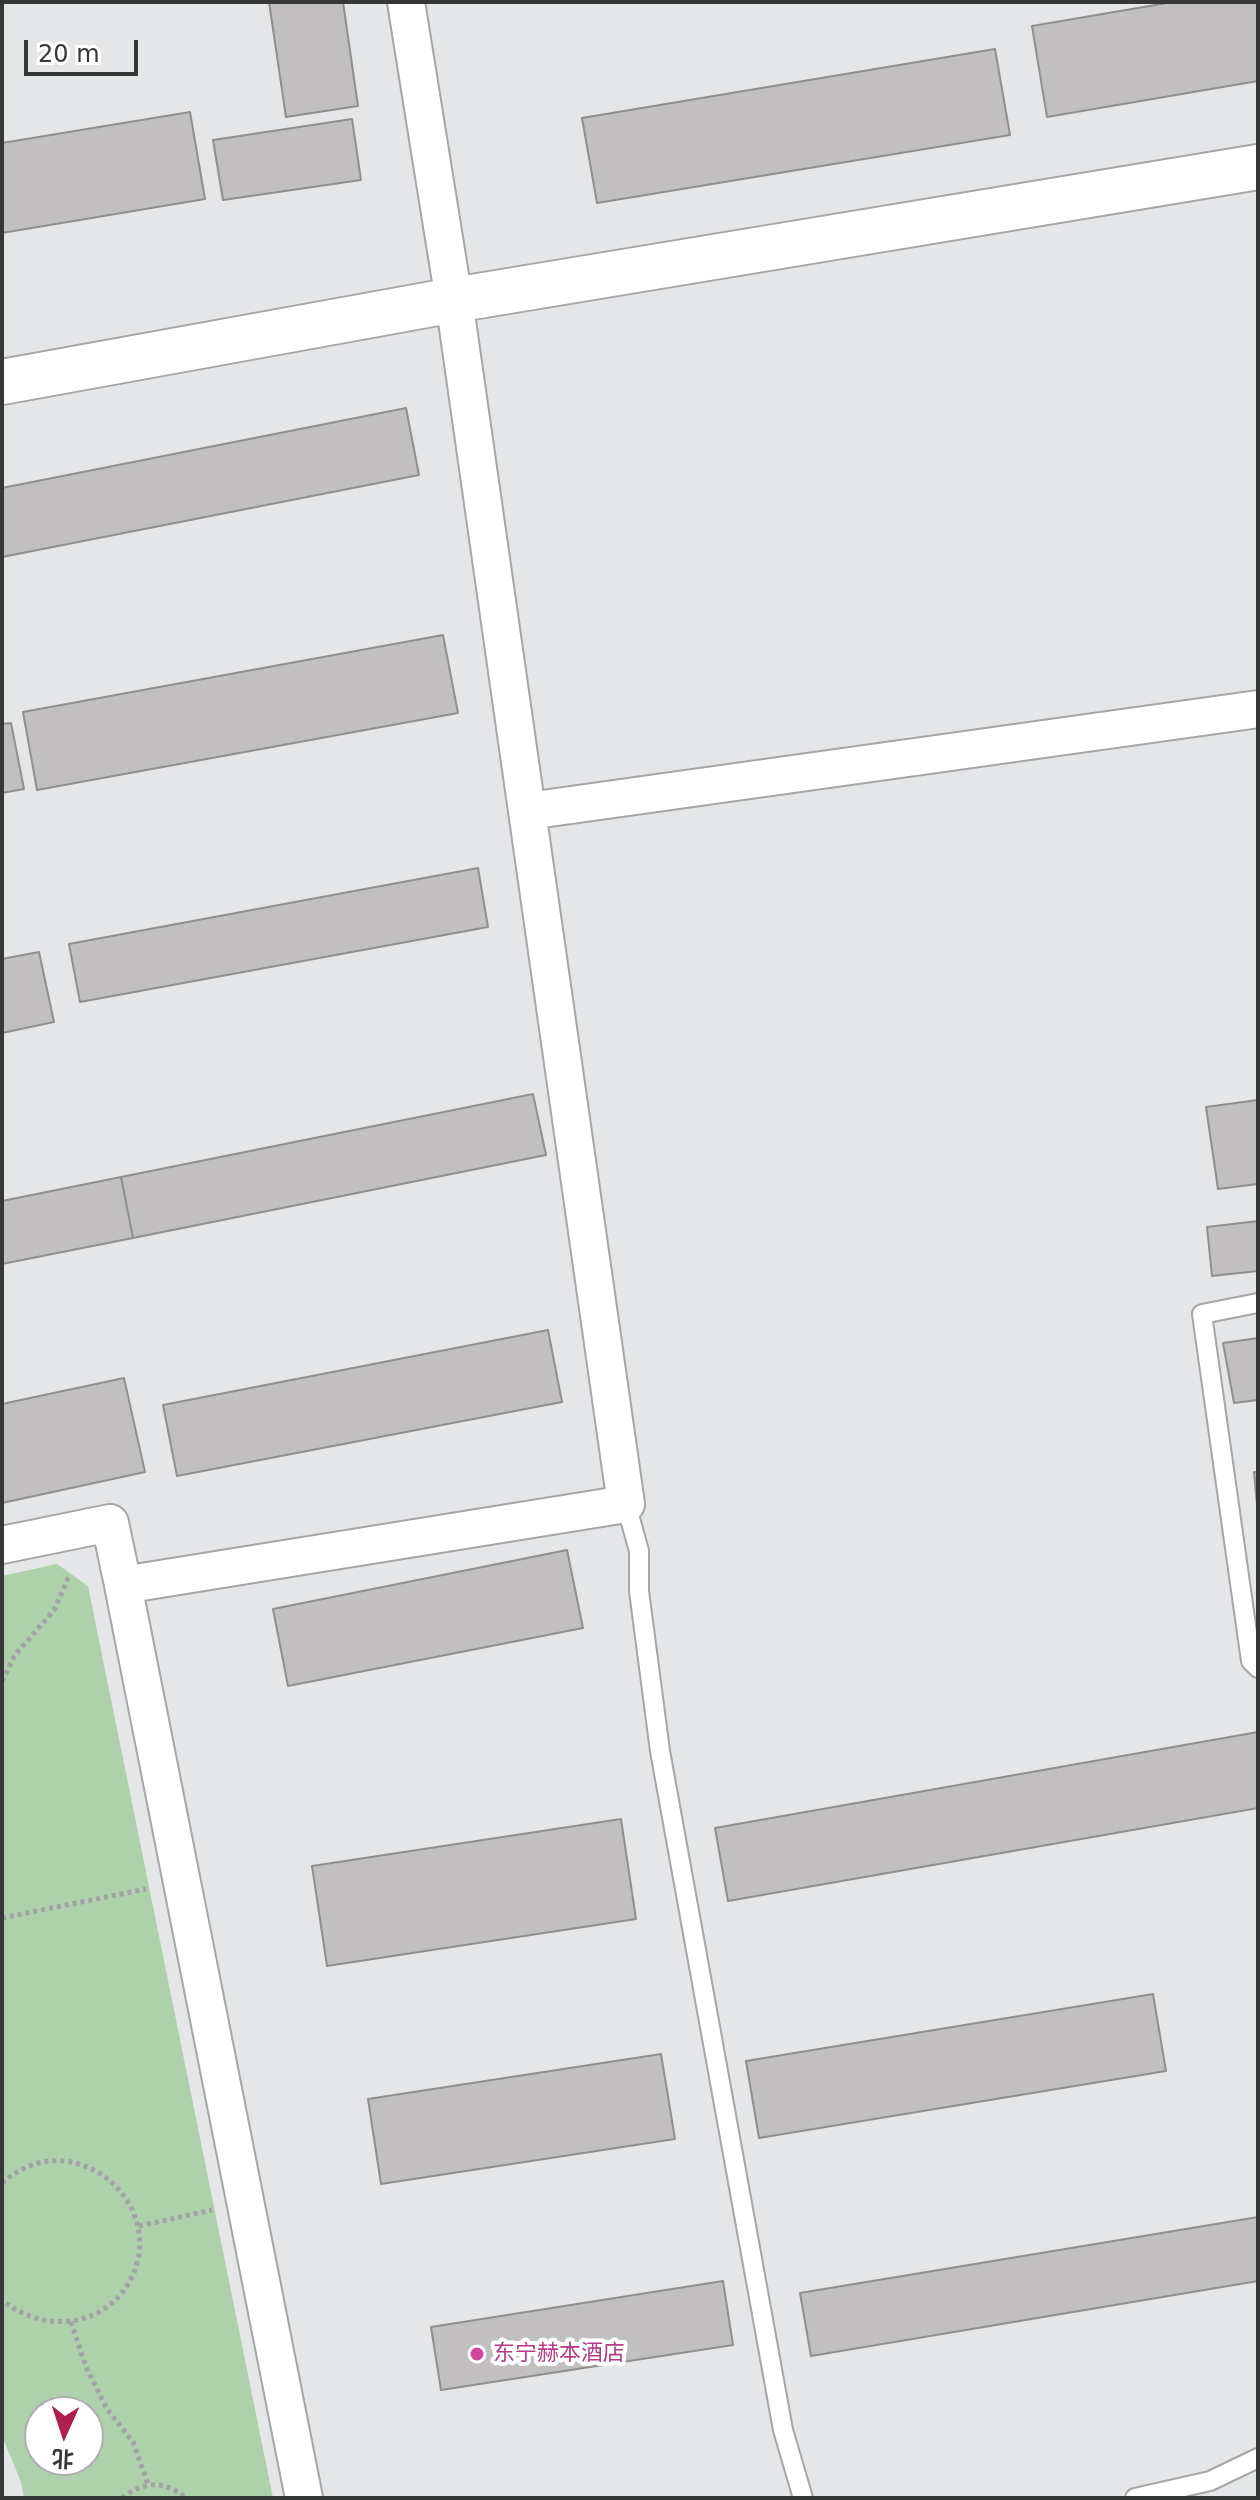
<!DOCTYPE html>
<meta charset="utf-8">
<style>
body{margin:0}
#map{position:relative;width:1260px;height:2500px;overflow:hidden;background:#e5e6e8;font-family:"DejaVu Sans","Noto Sans SC",sans-serif}
canvas{display:block}
.frame{position:absolute;inset:0;border:4px solid #363737;pointer-events:none}
.north{position:absolute;left:24px;top:2396px;width:80px;height:80px;box-sizing:border-box;background:#fff;border:2px solid #afafaf;border-radius:50%;rotate:183deg;font-size:22px;font-weight:700;line-height:32px;text-align:center;color:#363737}
.north::after{content:'';display:block;margin:auto;width:28px;height:36px;background:#af1e4f;clip-path:polygon(50% 0,100% 100%,50% 72%,0 100%)}
.scale{position:absolute;left:24px;top:40px;width:114px;height:36px;box-sizing:border-box;border:4px solid #363737;border-top:0;padding-left:10px;font-size:24px;line-height:28px;white-space:nowrap;color:#363737;-webkit-text-stroke:6px #fff;paint-order:stroke}
</style>
<div id="map">
<canvas width="1260" height="2500"></canvas>
<div class="frame"></div>
<div class="north">北</div>
<div class="scale">20 m</div>
</div>
<script>
const g = document.querySelector('canvas').getContext('2d');
g.lineJoin = 'round';
function fillPath(path, color) {
  g.fillStyle = color;
  g.fill(path, 'evenodd');
}
function trace(path, color, width, dash) {
  g.strokeStyle = color;
  g.lineWidth = width;
  g.lineCap = dash ? 'butt' : 'round';
  g.setLineDash(dash || []);
  g.stroke(path);
}
function write(font, color, halo, rows, align = 'center') {
  g.font = font + ' "DejaVu Sans","Noto Sans SC",sans-serif';
  g.lineWidth = 8;
  g.setLineDash([]);
  g.textBaseline = 'middle';
  g.strokeStyle = halo;
  g.fillStyle = color;
  for (const [text, x, y, turn = 0] of rows) {
    g.save();
    g.translate(x, y);
    g.rotate((+turn || 0) * Math.PI / 180);
    g.textAlign = isNaN(turn) ? turn : align;
    if (halo) g.strokeText(text, 0, 0);
    g.fillText(text, 0, 0);
    g.restore();
  }
}
fillPath(new Path2D(`
 M57,1564l31,22 185,912h-249l-3,-16 -19,-46v-860zM40,2412h48v48h-48z`), '#aed0aa');
const building = new Path2D(`
 M269,2h74l15,104 -72,11z
 M1173,2h85v79l-211,36 -15,-91z
 M995,49l15,86 -413,68 -15,-85z
 M190,112l15,87 -203,34v-90z
 M352,119l9,61 -138,20 -10,-60z
 M406,408l13,67 -417,82v-69z
 M443,635l15,78 -421,77 -14,-78z
 M11,723l13,66 -22,4v-69z
 M478,868l10,59 -408,75 -11,-58z
 M39,952l15,70 -52,11v-74z
 M533,1094l13,61 -413,83 -12,-61z
 M1258,1100v84l-40,5 -12,-82z
 M121,1177l12,61 -131,26v-63z
 M1258,1221v50l-46,5 -5,-49z
 M548,1330l14,72 -385,74 -14,-71z
 M1258,1338v62l-24,3 -11,-60z
 M124,1378l21,94 -143,31v-99z
 M1254,1472h4v44z
 M567,1550l16,78 -295,58 -15,-77z
 M1258,1732v76l-530,93 -13,-73z
 M621,1819l15,100 -309,47 -15,-100z
 M1153,1994l13,77 -407,67 -13,-77z
 M661,2054l14,85 -294,45 -13,-85z
 M1258,2217v64l-447,75 -11,-63z
 M723,2281l10,64 -292,45 -10,-63z`);
fillPath(building, '#c1bfc0');
trace(building, '#908f90', 2);
const lane = new Path2D(`
 M1258,1303l-56,11 49,347 7,7
 M626,1504l13,47v40l21,160 123,679 20,68
 M1135,2498l75,-17 48,-23`);
const street = new Path2D(`
 M528,811l730,-102
 M2,1545l108,-22 13,62 503,-81 -172,-1204 -48,-298
 M123,1585l181,913`);
const secondary = new Path2D(`
 M2,382l452,-82 804,-133`);
trace(lane, '#a5a6a7', 22);
trace(street, '#a5a6a7', 40);
trace(secondary, '#a5a6a7', 48);
trace(new Path2D(`
 M2,1681l13,-26 39,-45 16,-36
 M2,1918l144,-29
 M2,2183c20,-18 47,-27 73,-20 49,12 80,66 57,114 -26,52 -89,57 -130,23
 M139,2226l73,-16
 M71,2322l15,45 21,42 26,33 15,42
 M122,2498c21,-17 43,-18 64,0`), '#a1a2a3', 5, [4, 4]);
trace(lane, '#fff', 18);
trace(street, '#fff', 36);
trace(secondary, '#fff', 44);
for (const [x, y, r, color] of [
 [477,2354,8,"#d1479c"]
]) {
  const dot = new Path2D();
  dot.arc(x, y, r, 0, 2 * Math.PI);
  g.fillStyle = color;
  g.fill(dot);
  trace(dot, '#fff', 3);
}
write('22px', '#b23c85', '#fff', [
 ["东宁赫本酒店",493,2354]
], 'left');
</script>
